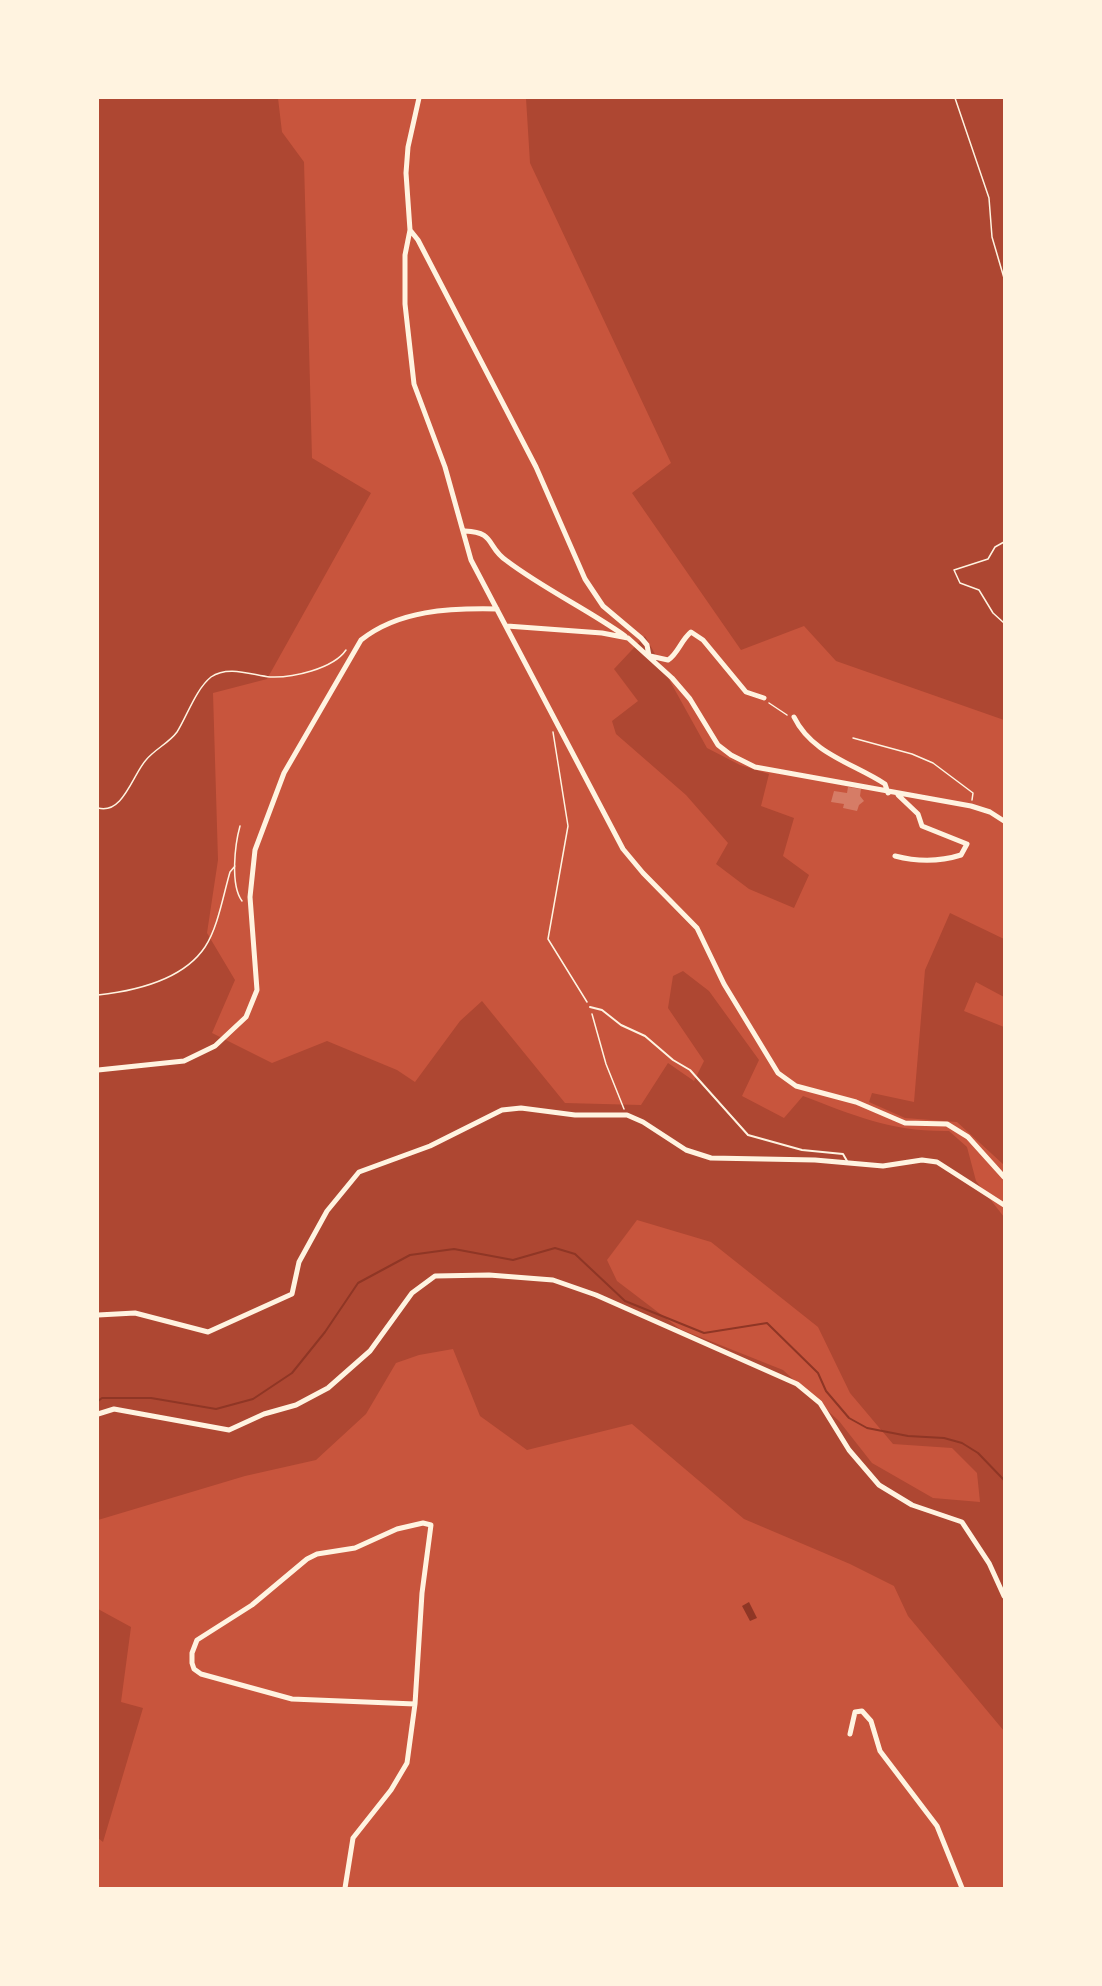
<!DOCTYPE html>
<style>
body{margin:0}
#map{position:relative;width:1102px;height:1986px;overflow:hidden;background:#c8553d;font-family:"Fira Sans",sans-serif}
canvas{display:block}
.frame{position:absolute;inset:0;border:99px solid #fff3e0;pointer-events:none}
</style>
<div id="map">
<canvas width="1102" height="1986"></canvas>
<div class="frame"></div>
</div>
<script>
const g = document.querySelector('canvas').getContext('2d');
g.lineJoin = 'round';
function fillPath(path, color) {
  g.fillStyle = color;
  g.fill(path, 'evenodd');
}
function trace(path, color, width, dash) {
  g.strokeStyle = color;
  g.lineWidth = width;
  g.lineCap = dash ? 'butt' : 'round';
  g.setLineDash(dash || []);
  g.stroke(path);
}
fillPath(new Path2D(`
 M98,98h180l4,34 22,30 8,296 59,35 -104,186 -54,14 5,167 -11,73 28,47 -23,53 60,30 55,-22 70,29 18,12 45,-61 22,-20 83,102 76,2 27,-42 26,18 10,-20 -36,-53 5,-32 10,-5 26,20 50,69 -17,36 42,22 19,-22c53,20 88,36 146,35l18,16 9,34 28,36v514l-96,-115 -14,-30 -44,-22 -106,-45 -112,-95 -105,26 -47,-34 -27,-67 -34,6 -23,8 -30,51 -50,46 -71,16 -147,44zM637,1220l74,22 107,85 32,66 43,51 59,4 25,25 3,29 -47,-4 -61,-35 -33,-42 -56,-51 -103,-41 -63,-48 -10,-21z
 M526,98h478v622l-168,-59 -32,-35 -63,24 -109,-157 39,-30 -141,-300z
 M645,636l62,112 33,17 29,9 -8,32 33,12 -11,38 26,19 -15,33 -45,-19 -33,-25 12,-21 -42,-48 -70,-61 -4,-13 26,-20 -24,-32z
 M950,913l54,26v58l-28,-15 -12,29 40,16v138l-47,-43 -52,-4 -36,-16 3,-9 42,9 11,-132z
 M98,1609l33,18 -10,75 22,6 -40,134 -5,-4z`), '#ae4732');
fillPath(new Path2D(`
 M749,1602l8,16 -7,3 -8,-15z`), '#8f3625');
trace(new Path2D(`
 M98,1401l4,-3h49l65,11 37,-10 39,-26 33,-41 33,-49 52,-28 44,-6 59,11 42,-12 20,6 50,47 79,32 63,-10 51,50 8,18 23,27 18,10 41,8 36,2 18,5 16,10 26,27
 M1004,1538v12`), '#8f3625', 2);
fillPath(new Path2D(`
 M848,787l13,2 -1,7 4,5 -5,4 -2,6 -14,-3 1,-4 -13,-2 3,-11 13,2z`), '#d67c66');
trace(new Path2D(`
 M955,98l34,100 3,39 12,41
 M1004,542l-9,5 -7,12 -34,11 6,13 19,7 14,23 11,10
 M769,703l18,12
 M553,732l15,94 -20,113 39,63
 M853,738l59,16 21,9 40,30 -1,7
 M98,808c25,7 35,-34 48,-48 9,-11 23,-17 31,-28 10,-16 19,-43 34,-55 17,-12 41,-2 59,0 22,1 63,-8 76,-27
 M240,826c-5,18 -10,59 2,75
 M98,995c36,-4 85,-15 107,-48 13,-20 18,-51 25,-75l5,-6
 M592,1014l14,50 18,45`), '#fff3e0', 1.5);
trace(new Path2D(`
 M590,1007l12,3 19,15 24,11 28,24 17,10 58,65 54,15 41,4 4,7`), '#fff3e0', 2);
trace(new Path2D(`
 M419,98l-11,49 -2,26 4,57 -5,25v49l9,80 31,83 26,93 152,289 20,24 54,55 27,56 54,89 18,13 60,16 49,21 42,1 21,13 36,40
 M410,230l8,10 118,227 49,112 18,27 38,32 6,7 2,11
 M465,531c31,1 21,16 42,30 37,28 80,48 118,75
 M507,626l95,7 26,5 44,40 18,21 28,46 13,10 24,12 216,39 19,6 14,9
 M650,656l18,4c10,-6 13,-20 23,-28l12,8 43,52 18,6
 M794,717c18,37 59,46 91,67l3,9
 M895,856c23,6 44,6 66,-1l6,-11 -45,-18 -4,-12 -20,-19
 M98,1070l86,-9 31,-15 31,-29 11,-27 -7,-93 5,-47 29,-77 77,-133c38,-30 88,-32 136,-31
 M98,1315l37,-2 73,19 84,-38 7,-32 28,-51 32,-39 71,-26 72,-36 19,-2 54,7h52l16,7 43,28 25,8 104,2 68,6 39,-6 15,2 67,43
 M98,1414l16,-5 115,21 35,-16 32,-9 32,-17 42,-37 42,-58 23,-17 54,-1 64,5 43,15 201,89 23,19 29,47 30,35 33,20 50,17 27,41 15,33
 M850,1734l5,-22 7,-1 9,10 9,30 57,75 25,62
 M345,1888l8,-50 38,-48 16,-27 8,-59 7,-111 9,-68 -8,-2 -26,6 -42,19 -38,6 -10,5 -55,46 -55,35 -5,13v10l2,6 7,5 91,25 123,5`), '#fff3e0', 5);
</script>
